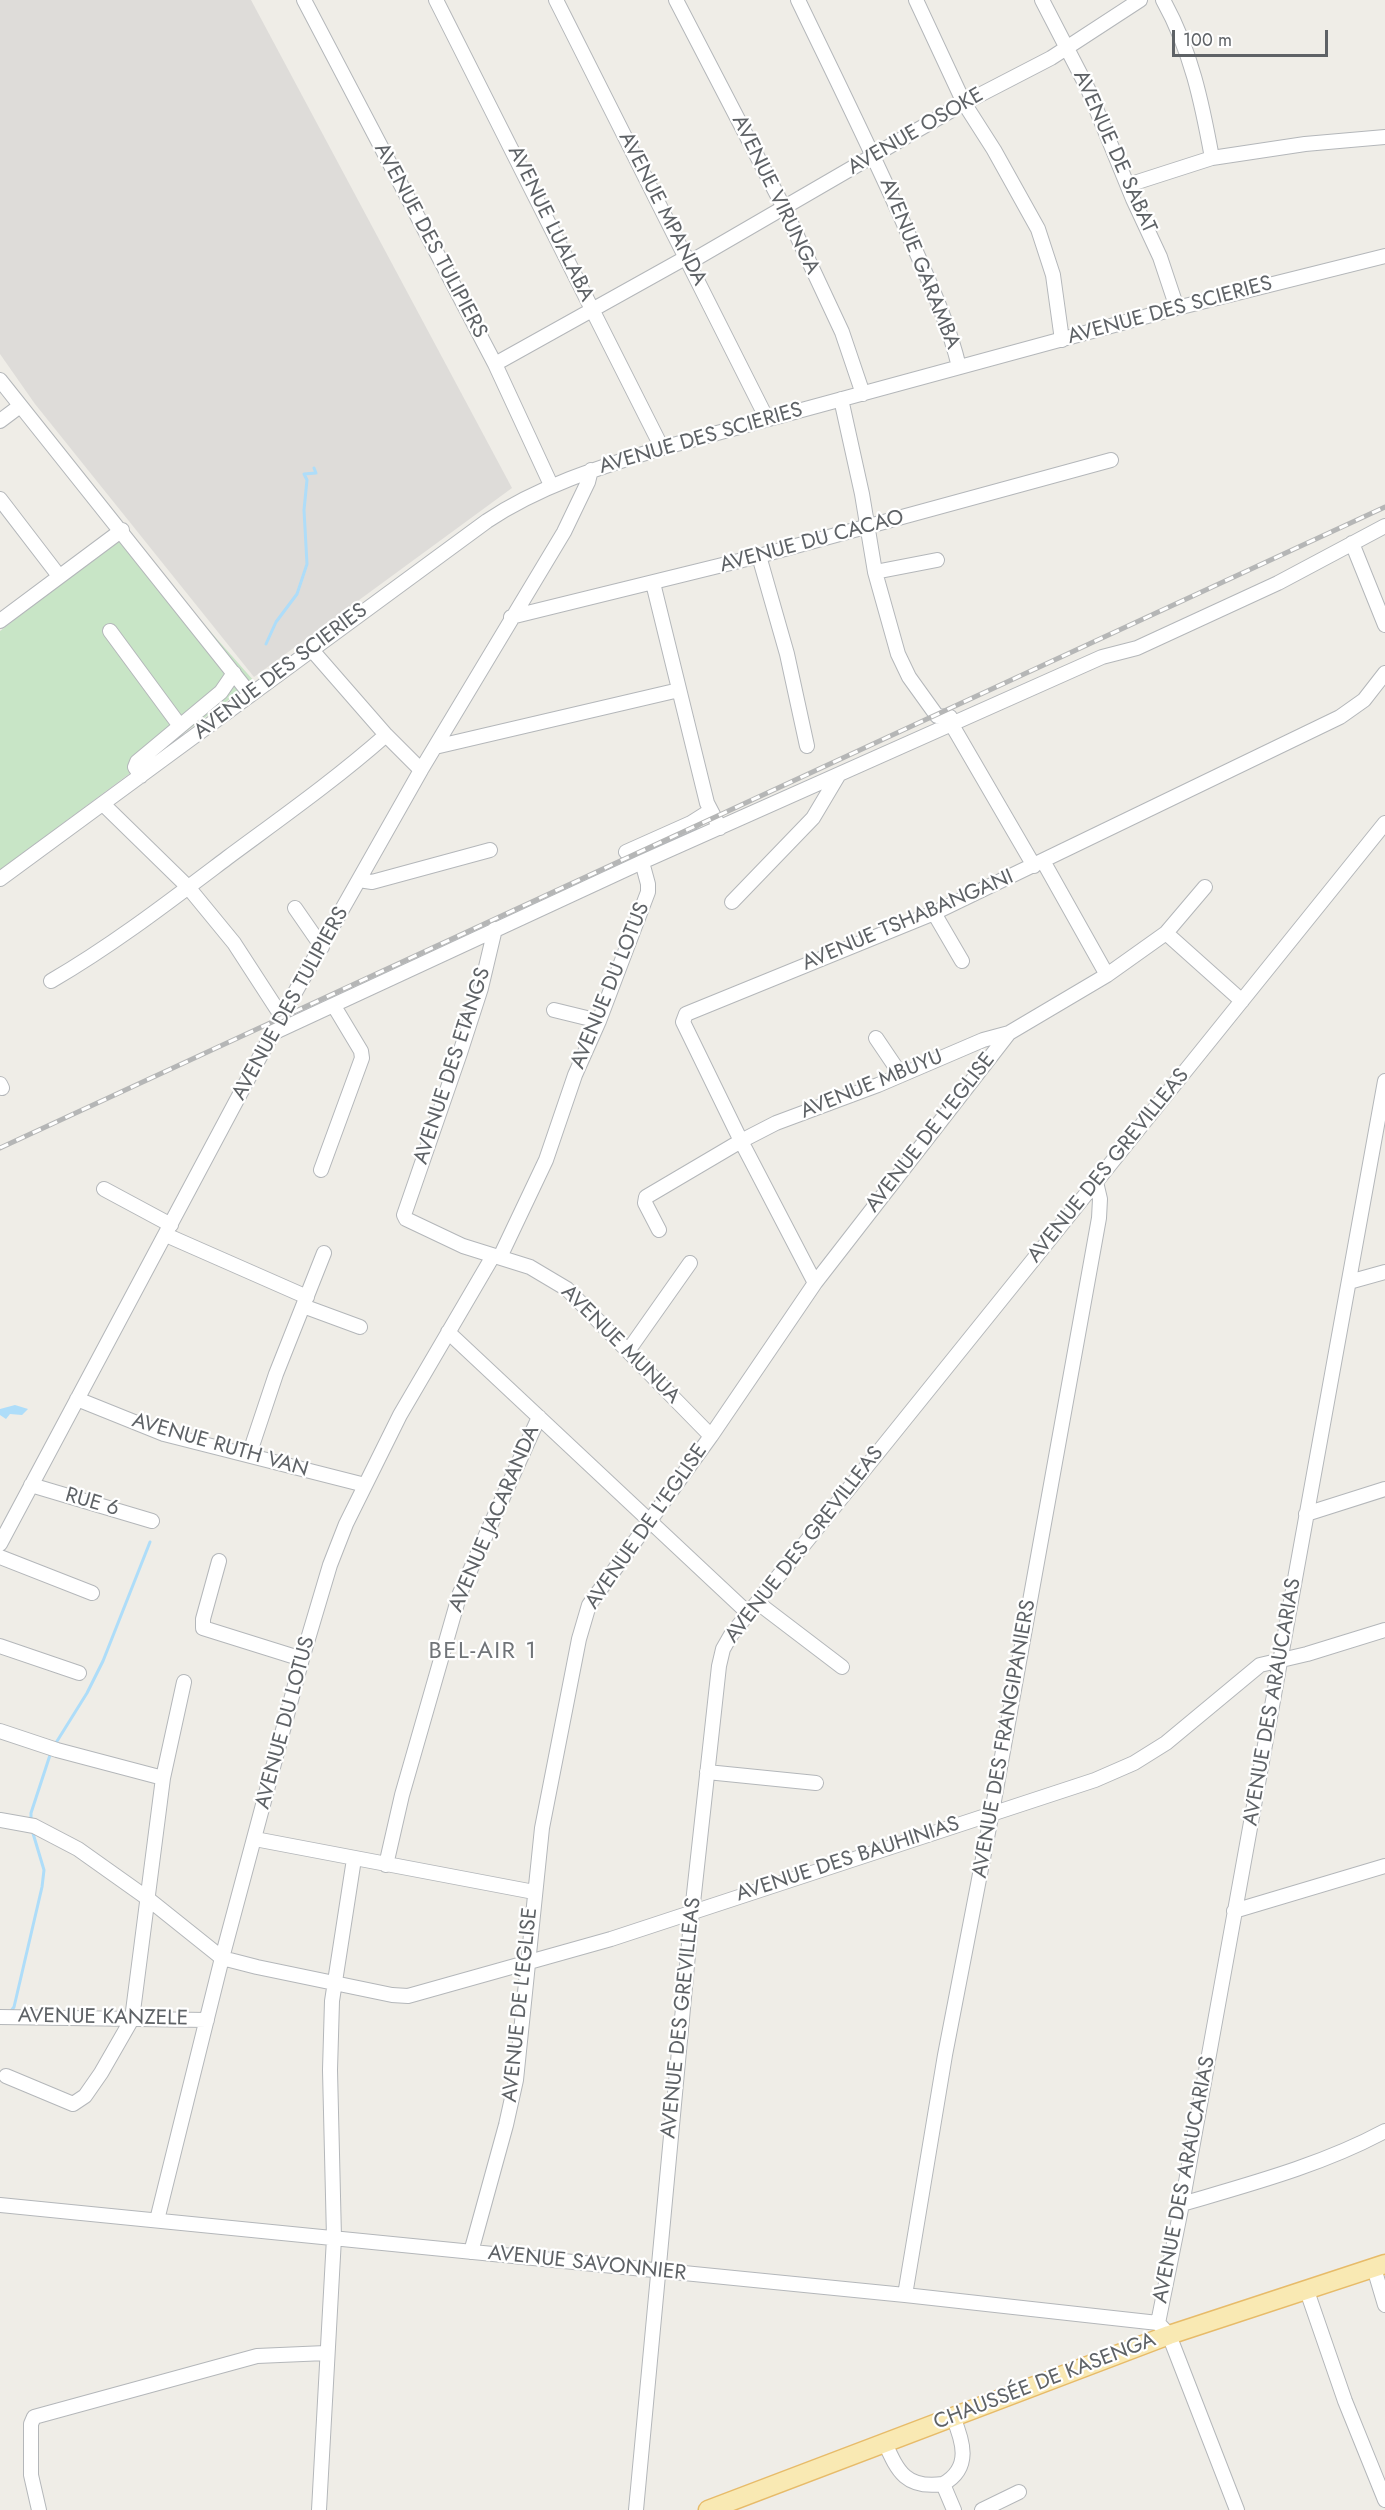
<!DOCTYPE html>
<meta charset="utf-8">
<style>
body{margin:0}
#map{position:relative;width:1385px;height:2510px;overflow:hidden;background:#efede7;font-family:Jost,sans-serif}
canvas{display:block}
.scale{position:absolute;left:1172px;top:30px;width:156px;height:27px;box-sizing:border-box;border:3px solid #5e6266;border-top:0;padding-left:8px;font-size:18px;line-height:21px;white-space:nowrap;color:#5e6266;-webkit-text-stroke:4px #fff;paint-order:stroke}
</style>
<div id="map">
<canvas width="1385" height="2510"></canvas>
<div class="scale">100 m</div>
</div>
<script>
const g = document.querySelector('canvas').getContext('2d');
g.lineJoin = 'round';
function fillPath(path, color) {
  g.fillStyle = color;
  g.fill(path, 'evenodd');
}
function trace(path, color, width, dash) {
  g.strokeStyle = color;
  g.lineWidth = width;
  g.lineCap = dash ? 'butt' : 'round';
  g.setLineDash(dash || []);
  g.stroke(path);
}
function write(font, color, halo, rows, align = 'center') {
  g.font = font + ' Jost,sans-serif';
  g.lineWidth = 4.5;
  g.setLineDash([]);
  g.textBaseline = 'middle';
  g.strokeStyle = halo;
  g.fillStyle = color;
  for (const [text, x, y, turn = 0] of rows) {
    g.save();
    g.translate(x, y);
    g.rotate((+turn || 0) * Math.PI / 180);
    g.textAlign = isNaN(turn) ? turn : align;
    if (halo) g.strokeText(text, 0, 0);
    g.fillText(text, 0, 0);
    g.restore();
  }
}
fillPath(new Path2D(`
 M0,0h251l261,488 -258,189 -219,-273 -35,-50z`), '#dedcd9');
fillPath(new Path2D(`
 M125,535l129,146 -254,189v-239z`), '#c8e5c6');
fillPath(new Path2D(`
 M15,1405l13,4 -6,6 -12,-1 -4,5 -6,-4v-6z`), '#aeddf9');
trace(new Path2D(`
 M266,644l10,-22 21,-28 10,-30 -3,-54 3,-30 -3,-6 12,-1 -2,-5
 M54,1746l33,-53 16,-32 47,-119
 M31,1820v-7l20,-61
 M11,2011l3,-4 28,-120 2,-17 -12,-40`), '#aeddf9', 3);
const minor = new Path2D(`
 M304,0l191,364 56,121
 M436,0l226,448
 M556,0l211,419
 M676,0l108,208 58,124 21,62
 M798,0c37,77 75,153 109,231 19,44 41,89 52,136
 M916,0l48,103 30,47 44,79 15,46 9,65
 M1042,0l46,89 45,110 27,58 17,51
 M1163,0c28,50 39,103 49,158
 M1128,185l84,-27 93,-14 80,-7
 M690,262l274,-159 87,-45 89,-58
 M495,364l192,-107
 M0,380l250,314
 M841,399l21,95 13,78 23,82 11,23 28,39 13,1 4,7
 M0,421l20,-15
 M0,499l59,77
 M1352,543l33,82
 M759,556l28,98 20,92
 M875,572l62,-12
 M653,583l54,220 13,25
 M511,617l248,-61 352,-96
 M0,621l122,-91
 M110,631l70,95
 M311,649l75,86 35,35
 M952,725l82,141
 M435,747l244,-57
 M141,776l-6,-9 2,-5 84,-70 13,-19
 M103,804l85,83 46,56 48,74
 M626,852l65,-29 19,-12
 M1043,861l64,114
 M0,879l487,-358c54,-36 114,-54 175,-73l515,-140 208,-52
 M359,880l13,2 118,-32
 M732,902l81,-84 25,-42
 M295,908l27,39
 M934,913l28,48
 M495,929l-14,59 -21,65 -56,162 2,4 57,27 67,21 37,22 144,147
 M1166,933l76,68
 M51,981c62,-36 119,-80 176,-123 54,-40 108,-78 159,-123
 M554,1010l45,11
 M273,1033l369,-171 460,-205 35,-9 141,-65 107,-57
 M876,1038l25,37
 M0,1084l2,4
 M321,1170l41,-112 -1,-7 -27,-45
 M104,1189l67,36
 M659,1230l-14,-27 1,-6 95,-56 35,-18 102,-38 105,-45 26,-7 98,-58 59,-42 39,-46
 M166,1235l141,62
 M500,1257l46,-97 29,-85 24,-54 49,-129v-8l-6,-22
 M1349,1282l36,-10
 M815,1283l-74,-142 -58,-119 3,-8 248,-101 406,-196 24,-17 21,-27
 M303,1306l57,21
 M448,1332l301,282
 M628,1351l62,-88
 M77,1399l87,35 201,51
 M249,1455l27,-81 48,-121
 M31,1485l121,36
 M1306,1514l79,-25
 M0,1544l280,-525 141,-249 143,-238 24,-50 3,-12
 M0,1557l92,36
 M219,1561l-16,58v9l99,31
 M758,1603l84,64
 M0,1646l79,27
 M0,1731l57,19 106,28
 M707,1772l109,11
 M0,1820l34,6 44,23 69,49 75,60 35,9 135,28 16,1 203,-57 484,-159 39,-17 32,-20 94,-78 47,-11 78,-24
 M255,1839l279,53
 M386,1865l16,-70 58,-202 79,-176
 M1234,1911l151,-45
 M0,2017l207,3
 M6,2076l67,28 12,-8 16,-23 31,-54 31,-241 21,-96
 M1182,2204c68,-20 140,-39 203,-73
 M0,2205l905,90 253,28 11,12 68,175
 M157,2220l65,-262 80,-299 28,-94 16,-41 54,-109 93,-159
 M471,2252l35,-127 10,-45 26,-252 37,-189 10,-34 122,-169 104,-153 194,-250
 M1374,2268l11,37
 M1307,2291l38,110 40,99
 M905,2295l40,-240 47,-243 107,-594 1,-19 -4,-17
 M1158,2323l24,-119 203,-1123
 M885,2443c13,29 21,46 58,41 29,-16 20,-43 10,-67
 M943,2484l11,26
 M39,2510l-8,-35v-51l3,-7 223,-61 69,-3
 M319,2510l15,-272 -4,-168 2,-69 22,-142
 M636,2510l56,-598 27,-246 4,-17 8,-14 654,-812
 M982,2510l37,-18`);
const major = new Path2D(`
 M708,2510l461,-175 216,-71`);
trace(minor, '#b4b7ba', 16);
trace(major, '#e7bb69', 21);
trace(minor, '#fff', 14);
trace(major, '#f9e9b3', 18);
const rail = new Path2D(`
 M0,1148l1385,-641`);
trace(rail, '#b5b6b6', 5);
trace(rail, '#fff', 3, [9]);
write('21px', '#5e6266', '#fff', [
 ["AVENUE OSOKE",916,132,-30],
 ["AVENUE DE SABAT",1114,152,66],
 ["AVENUE VIRUNGA",775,195,64],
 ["AVENUE MPANDA",662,209,63],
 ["AVENUE LUALABA",550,224,64],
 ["AVENUE DES TULIPIERS",430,241,62],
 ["AVENUE GARAMBA",919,264,68],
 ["AVENUE DES SCIERIES",1170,311,-15],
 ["AVENUE DES SCIERIES",701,439,-16],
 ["AVENUE DU CACAO",812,542,-15],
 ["AVENUE DES SCIERIES",281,672,-37],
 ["AVENUE TSHABANGANI",908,921,-23],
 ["AVENUE DU LOTUS",611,986,-68],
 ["AVENUE DES TULIPIERS",291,1004,-61],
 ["AVENUE DES ETANGS",453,1066,-72],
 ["AVENUE MBUYU",872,1085,-22],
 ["AVENUE DE L'EGLISE",931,1133,-52],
 ["AVENUE DES GREVILLEAS",1109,1166,-51],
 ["AVENUE MUNUA",620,1345,45],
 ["AVENUE RUTH VAN",220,1446,16],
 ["RUE 6",92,1503,16],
 ["AVENUE JACARANDA",495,1519,-67],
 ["AVENUE DE L'EGLISE",647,1527,-55],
 ["AVENUE DES GREVILLEAS",805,1545,-52],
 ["AVENUE DES ARAUCARIAS",1273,1702,-80],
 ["AVENUE DU LOTUS",286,1723,-75],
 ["AVENUE DES FRANGIPANIERS",1005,1739,-80],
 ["AVENUE DES BAUHINIAS",848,1860,-18],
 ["AVENUE DE L'EGLISE",521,2005,-84],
 ["AVENUE KANZELE",103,2018,1],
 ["AVENUE DES GREVILLEAS",682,2018,-84],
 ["AVENUE DES ARAUCARIAS",1185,2180,-79],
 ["AVENUE SAVONNIER",587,2264,6],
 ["CHAUSSÉE DE KASENGA",1045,2382,-21]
]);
g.letterSpacing = '1.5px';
write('24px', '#707478', '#fff', [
 ["BEL-AIR 1",483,1652]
]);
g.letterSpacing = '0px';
</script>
